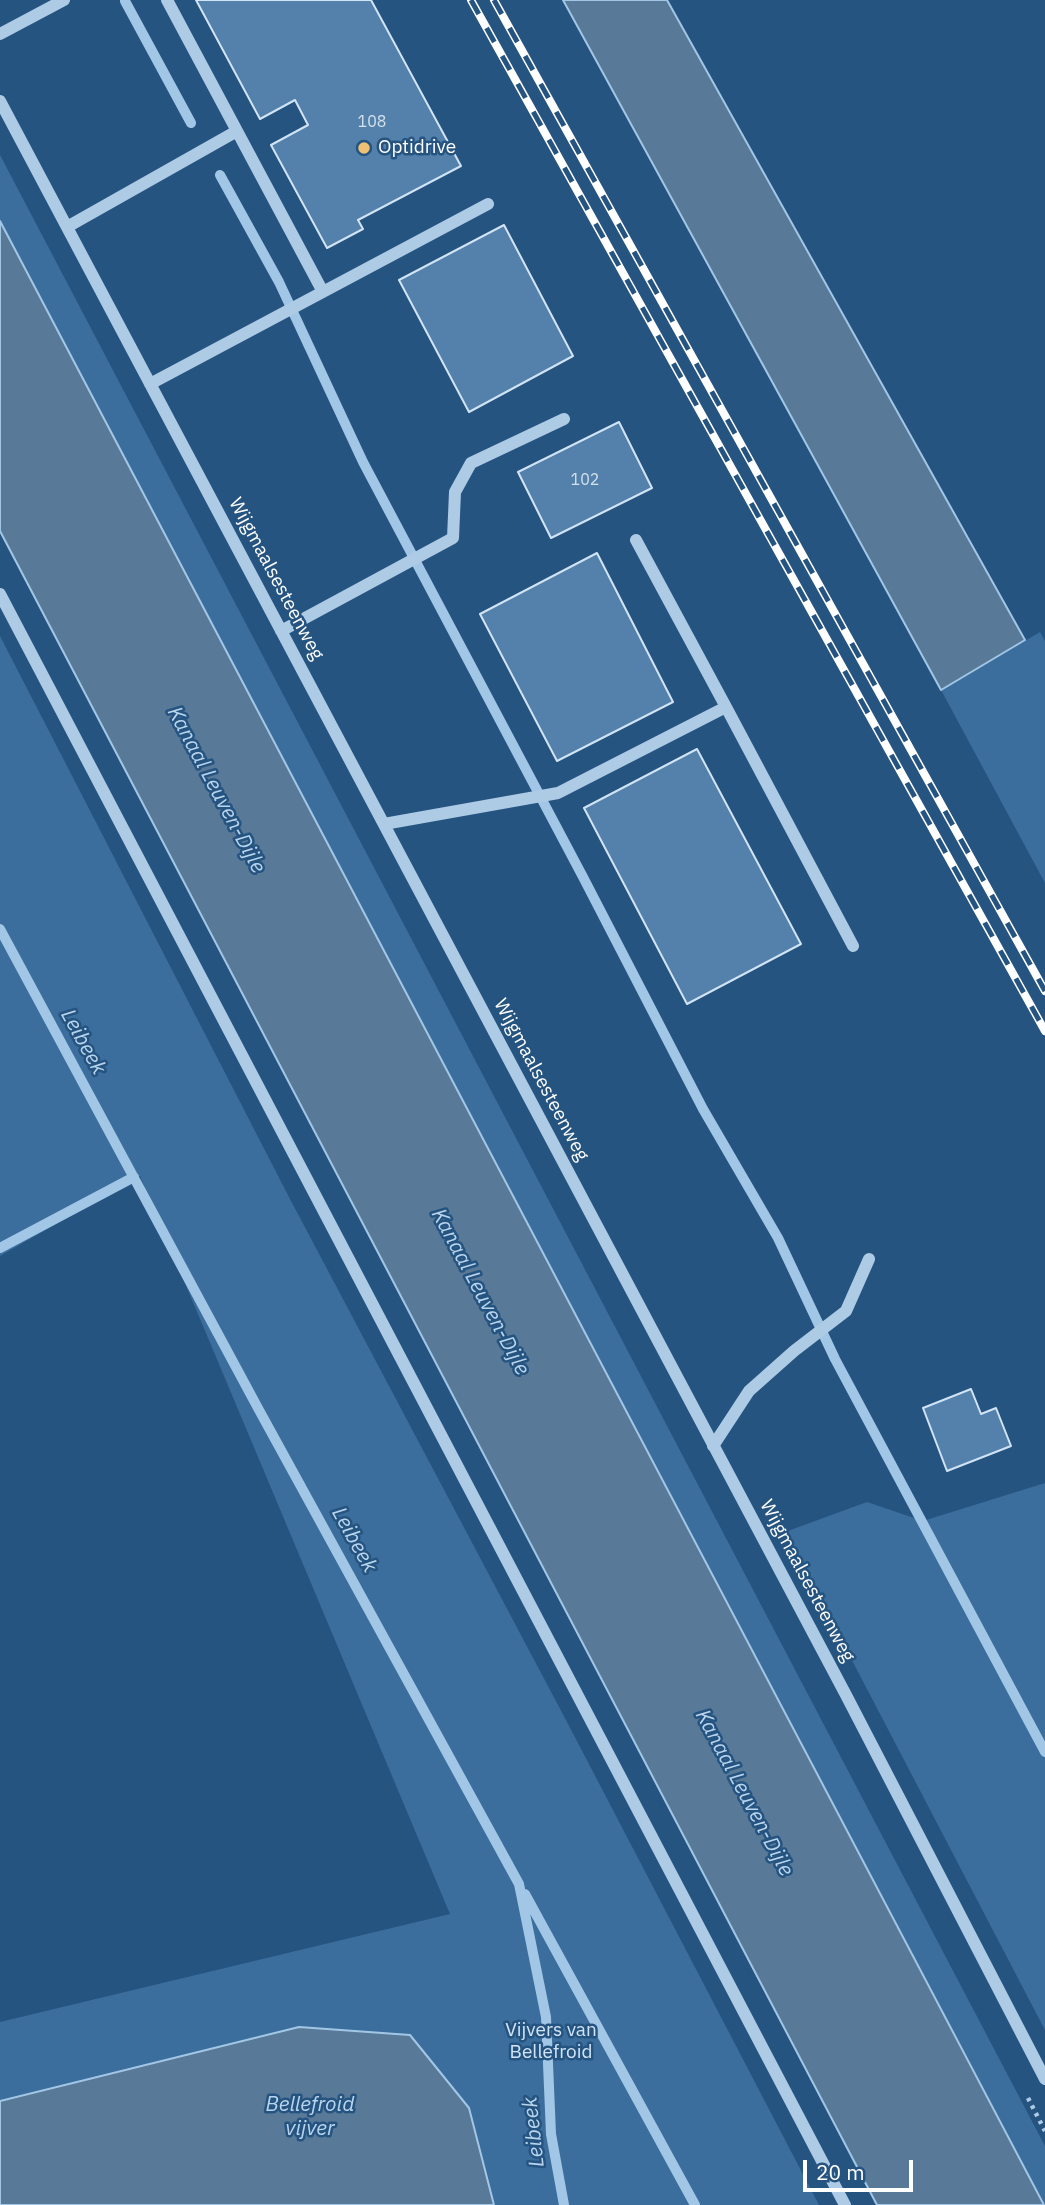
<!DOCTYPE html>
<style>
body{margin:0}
#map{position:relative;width:1045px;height:2205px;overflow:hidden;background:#265480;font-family:"IBM Plex Sans",sans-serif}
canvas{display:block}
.scale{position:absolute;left:803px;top:2160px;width:110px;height:32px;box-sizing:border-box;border:4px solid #fff;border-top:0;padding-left:9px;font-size:21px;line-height:24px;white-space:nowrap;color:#fff;-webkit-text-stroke:5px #265480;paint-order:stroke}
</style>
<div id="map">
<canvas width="1045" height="2205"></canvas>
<div class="scale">20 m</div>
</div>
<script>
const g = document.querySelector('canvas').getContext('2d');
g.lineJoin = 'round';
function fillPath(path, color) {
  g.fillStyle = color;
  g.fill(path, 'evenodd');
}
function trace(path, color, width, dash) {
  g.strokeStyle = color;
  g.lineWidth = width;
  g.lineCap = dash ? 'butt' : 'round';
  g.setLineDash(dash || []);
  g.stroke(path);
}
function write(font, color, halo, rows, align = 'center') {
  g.font = font + ' "IBM Plex Sans",sans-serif';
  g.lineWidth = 5;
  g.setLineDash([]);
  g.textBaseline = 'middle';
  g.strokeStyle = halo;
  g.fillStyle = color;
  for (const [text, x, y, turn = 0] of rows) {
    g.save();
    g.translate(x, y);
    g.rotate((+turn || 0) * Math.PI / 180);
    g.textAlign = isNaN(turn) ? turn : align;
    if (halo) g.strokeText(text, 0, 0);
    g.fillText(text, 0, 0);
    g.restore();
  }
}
fillPath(new Path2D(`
 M0,155l1045,1991v59l-1045,-1984z
 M1040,632l5,9v242l-104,-193z
 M0,636l290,563 277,523 252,483h-819v-183l450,-108 -310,-738 -140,80z
 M1045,1483v547l-260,-498 82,-30 56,19z`), '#3b6e9d');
const water = new Path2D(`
 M563,0h104l358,640 -84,50z
 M0,221l1044,1984h-167l-877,-1674z
 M299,2027l111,8 59,73 25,97h-494v-104z`);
fillPath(water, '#597998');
trace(water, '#a2c7e6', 2);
trace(new Path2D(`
 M125,1l66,122
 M220,175l59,107 84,180 220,415 120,232 75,129 57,121 210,393
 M0,929l259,481 260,474 27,133 5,117 13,71
 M0,1248l134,-71
 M525,1894l170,311`), '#a2c7e6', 10);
const building = new Path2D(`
 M196,0h175l90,166 -103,54 5,9 -36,19 -56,-103 37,-20 -13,-25 -35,19z
 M504,225l69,131 -104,56 -70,-132z
 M619,422l33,66 -101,50 -33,-66z
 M597,553l76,149 -116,59 -77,-147z
 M697,749l104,195 -114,60 -103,-196z
 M971,1389l10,25 15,-6 15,38 -64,25 -24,-63z`);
fillPath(building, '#5381ab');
trace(building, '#d1e4f5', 2);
trace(new Path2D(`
 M1028,2098l17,33`), '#aecbe6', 4.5, [3.5, 5]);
trace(new Path2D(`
 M167,0l156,292
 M0,34l64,-34
 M0,101l846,1594 199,384
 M67,227l170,-96
 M150,384l338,-180
 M636,540l90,167
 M0,594l845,1611
 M281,631l172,-93 2,-46 16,-29 93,-44
 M384,824l174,-31 168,-86 127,239
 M713,1446l36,-55 45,-40 52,-40 23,-52`), '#aecbe6', 12);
const rail = new Path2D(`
 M471,0l574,1031
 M494,0l551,991`);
trace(rail, '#fff', 8);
trace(rail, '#265480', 5, [16]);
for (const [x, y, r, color] of [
 [364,148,7,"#eec173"]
]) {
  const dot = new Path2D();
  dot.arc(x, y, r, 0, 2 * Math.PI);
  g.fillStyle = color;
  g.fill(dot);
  trace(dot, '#265480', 2.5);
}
write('16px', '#d4e0ea', null, [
 ["108",372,122],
 ["102",585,480]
]);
write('19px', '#fff', '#265480', [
 ["Optidrive",378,148]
], 'left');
write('19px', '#fff', '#265480', [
 ["Wijgmaalsesteenweg",276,579,62],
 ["Wijgmaalsesteenweg",541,1080,62],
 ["Wijgmaalsesteenweg",807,1581,62]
]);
write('19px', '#d1e4f5', '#265480', [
 ["Vijvers van",551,2031],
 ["Bellefroid",551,2053]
]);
write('italic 21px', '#b9d5ee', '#265480', [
 ["Kanaal Leuven-Dijle",216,790,62],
 ["Leibeek",83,1042,61],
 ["Kanaal Leuven-Dijle",480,1292,62],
 ["Leibeek",354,1540,61],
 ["Kanaal Leuven-Dijle",744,1793,62],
 ["Bellefroid",310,2105],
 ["vijver",310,2129],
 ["Leibeek",534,2132,-96]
]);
</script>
